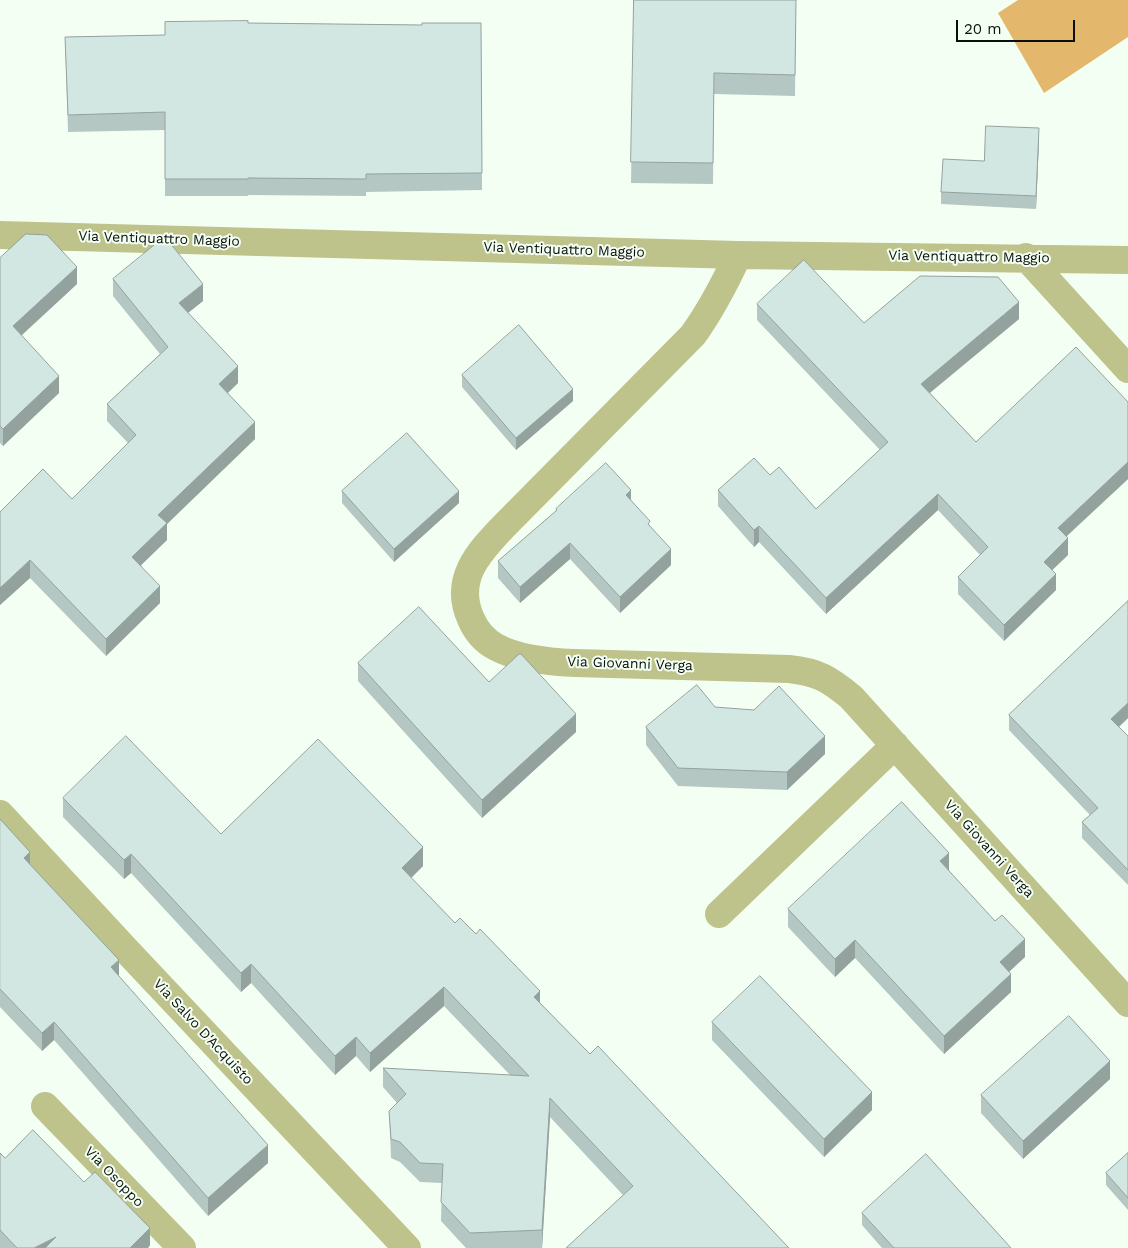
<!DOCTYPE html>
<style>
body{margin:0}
#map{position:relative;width:1128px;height:1248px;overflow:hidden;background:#f4fff4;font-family:"Work Sans",sans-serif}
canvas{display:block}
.scale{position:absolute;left:956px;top:20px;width:119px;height:22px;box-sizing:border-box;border:2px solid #0b0f0b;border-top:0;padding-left:6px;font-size:15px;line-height:18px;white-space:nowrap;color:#0b0f0b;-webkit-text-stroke:4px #f4fff4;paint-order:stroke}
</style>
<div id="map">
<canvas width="1128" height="1248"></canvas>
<div class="scale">20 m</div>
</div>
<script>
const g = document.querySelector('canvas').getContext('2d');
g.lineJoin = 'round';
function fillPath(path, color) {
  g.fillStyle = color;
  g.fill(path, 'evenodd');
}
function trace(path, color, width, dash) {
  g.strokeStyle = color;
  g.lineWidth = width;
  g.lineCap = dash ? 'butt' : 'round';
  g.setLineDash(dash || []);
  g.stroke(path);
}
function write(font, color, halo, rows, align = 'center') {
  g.font = font + ' "Work Sans",sans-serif';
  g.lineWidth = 4;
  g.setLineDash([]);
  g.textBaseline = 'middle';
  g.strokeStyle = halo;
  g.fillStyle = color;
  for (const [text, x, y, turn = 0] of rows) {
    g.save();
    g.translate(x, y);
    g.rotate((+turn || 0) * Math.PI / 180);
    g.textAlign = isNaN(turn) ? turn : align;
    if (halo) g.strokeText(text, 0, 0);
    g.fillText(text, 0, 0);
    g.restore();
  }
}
fillPath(new Path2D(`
 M1018,0h110v37l-84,56 -46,-80z`), '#e4b86c');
trace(new Path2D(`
 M0,235l738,20 390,5
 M738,255c-13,28 -27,55 -45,80l-189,191c-26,27 -51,54 -33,93 5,12 14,22 25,28 22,12 54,15 79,16l214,6c29,3 40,10 62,28l277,306
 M1026,257l102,112
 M0,814l127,137 280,297
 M719,914l176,-169
 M45,1106l137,142`), '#bec38b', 28);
fillPath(new Path2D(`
 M634,0h162l-1,96 -81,-2 -1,90 -82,-1z
 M248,23l174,2 59,-2 1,167 -116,2v4l-118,-1v1h-83v-66l-97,2 -3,-95 100,-2z
 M1039,140l-3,69 -95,-5v-12l43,-31z
 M0,258l77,26 -56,52 38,57 -56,53 -3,-3z
 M113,279l90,22 -15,12 50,70 -10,10 27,46 -88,85v16l-26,25 19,38 -54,53 -76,-78 -30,27 72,-106 56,-56 -21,-22v-17l53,-50 -47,-58z
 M757,304l107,19 155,-4 -89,74 46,49 152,-40v77l-62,58 2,18 -16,15 4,20 -52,51 -46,-47v-17l22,-22 -42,-45 -112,104 -67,-72 -5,5 -36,-41v-16l52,-15 46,34 64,-59 -123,-130z
 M462,375l111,26 -57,49 -54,-63z
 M342,491l117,12 -65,59 -52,-59z
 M631,500l19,26 21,39 -51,48 -50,-54 -50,44 -22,-25v-17l58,-50v-2z
 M1128,601v117l-9,9 9,9v149l-46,-47v-16l8,-7 -81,-85v-15z
 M358,663l131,19 87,50 -94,86 -124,-137z
 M715,707l110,47 -38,36 -109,-4 -32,-41v-18z
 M63,798l158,36 202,32 -12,12 44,45 85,80 50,51 199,194 -166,-53 -73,-78 -8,131h-76l-25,-27 1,-38 -22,-1 -20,-20 -9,-4 -2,-47 8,-8 -14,-16v-19l127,7 -66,-69 -74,66 -14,-16 -21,19 -84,-92 -10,9 -110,-119 -7,6 -61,-62z
 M0,819l30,46 238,298 -60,53 -154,-176 -12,11 -42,-44z
 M949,871l76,86 -16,15 2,20 -67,62 -89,-96 -20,19 -47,-50v-18z
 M712,1022l160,88 -48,47 -112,-117z
 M1110,1079l-87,80 -42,-46v-18z
 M0,1153l5,5 79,24 66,63 -2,3h-148z
 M1128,1153v57l-22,-25v-12z
 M862,1213l149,35h-129l-20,-23z`), '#b5c7c2');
fillPath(new Path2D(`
 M1039,128v12l-3,69v-13z
 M77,267v17l-64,59v-17z
 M203,284v17l-24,19v-17z
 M1019,302v17l-98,81v-16z
 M238,366v17l-19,18v-17z
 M59,376v17l-56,53v-17z
 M573,389v12l-57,49v-12z
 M255,422v17l-88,85v16l-35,34v-17l26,-42z
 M1128,462v17l-70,65v-16z
 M631,490v17l-5,-12z
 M459,491v12l-65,59v-13z
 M938,494v16l-112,104v-16z
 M759,526v16l-5,5v-17z
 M1068,538v17l-24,23v-16z
 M570,543v16l-50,44v-16z
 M671,549v16l-51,48v-16z
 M30,560v18l-30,27v-17z
 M1056,574v16l-52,51v-16z
 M160,586v17l-54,53v-17z
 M1128,703v15l-17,16v-15z
 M576,714v18l-94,86v-18z
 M825,736v18l-38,36v-18z
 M423,847v19l-21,21v-19z
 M30,852v18l-6,-12z
 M949,853v18l-9,-10z
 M131,854v19l-7,6v-19z
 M1025,939v18l-25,23v-18z
 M855,940v18l-20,19v-18z
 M119,960v18l-8,-11z
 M251,964v19l-10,9v-19z
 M1011,974v18l-67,62v-18z
 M444,987v19l-74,66v-19z
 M540,991v19l-6,-13z
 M54,1022v18l-12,11v-18z
 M356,1037v19l-21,19v-19z
 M1110,1061v18l-87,80v-18z
 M872,1092v18l-48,47v-18z
 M550,1098v19l-8,131v-18z
 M268,1145v18l-60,53v-18z
 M150,1228v17l-2,3h-18z
 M56,1237v11h-22z`), '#94a29e');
const building = new Path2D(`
 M634,0h162l-1,75 -81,-2 -1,90 -82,-1z
 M248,21v2l174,2v-2h59l1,150 -116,1v5l-118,-1v1h-83v-67l-97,3 -3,-78 100,-2v-13z
 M986,126l53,2 -3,68 -95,-4 2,-33 41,2z
 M26,234l21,1 30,32 -64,59 46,50 -56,53 -3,-3v-168z
 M163,238h3l37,46 -24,19 59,63 -19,18 36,38 -97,93 9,8 -35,34 28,29 -54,53 -76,-79 -30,28v-76l43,-43 29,30 64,-64 -29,-31 61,-57 -55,-68z
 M804,260l60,63 56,-47 78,1 21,25 -98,82 55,58 100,-95 52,55v60l-70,66 10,10 -24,24 12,12 -52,51 -46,-48 30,-30 -50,-53 -112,104 -67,-72 -5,4 -36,-40 36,-32 16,17 9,-8 37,42 72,-67 -131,-138z
 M519,325l54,64 -57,49 -54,-63z
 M407,433l52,58 -65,58 -52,-58z
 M606,463l25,27 -5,5 24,26 -2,3 23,25 -51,48 -50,-54 -50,44 -22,-26 59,-51 -1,-1z
 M1128,601v102l-17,16 17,17v134l-46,-48 16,-14 -89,-93z
 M419,607l70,75 30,-28h2l55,60 -94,86 -124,-137z
 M697,685l18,22 39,3 25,-24 46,50 -38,36 -109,-4 -32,-41z
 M126,736l95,98 97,-95 105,108 -21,21 53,55 5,-5 16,16 4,-5 60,62 -6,6 56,57 8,-8 191,202h-223l67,-62 -83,-88 -8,132 -72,3 -29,-31 2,-38 -23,-1 -20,-21 -9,-3 -2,-28 17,-17 -23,-26 146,8 -85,-89 -74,66 -14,-16 -21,19 -84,-92 -10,9 -110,-119 -7,6 -61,-62z
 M902,802l47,51 -9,8 55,60 7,-6 23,24 -25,23 11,12 -67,62 -89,-96 -20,19 -47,-50z
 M0,819l30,33 -6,6 95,102 -8,7 157,178 -60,53 -154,-176 -12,11 -42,-44z
 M760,976l112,116 -48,47 -112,-117z
 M1069,1016l41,45 -87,80 -42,-46z
 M33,1130l51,52 11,-10 55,56 -20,20h-85l11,-11 -22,11h-17l-17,-18v-77l5,5z
 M1128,1153v45l-22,-25z
 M926,1154l85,94h-117l-32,-35z`);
fillPath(building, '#d3e7e2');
trace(building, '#94a29e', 1);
write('14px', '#0b0f0b', '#f4fff4', [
 ["Via Ventiquattro Maggio",159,239,2],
 ["Via Ventiquattro Maggio",564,250,2],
 ["Via Ventiquattro Maggio",969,257,1],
 ["Via Giovanni Verga",630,664,2],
 ["Via Giovanni Verga",989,849,48],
 ["Via Salvo D'Acquisto",203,1032,47],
 ["Via Osoppo",114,1177,46]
]);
</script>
